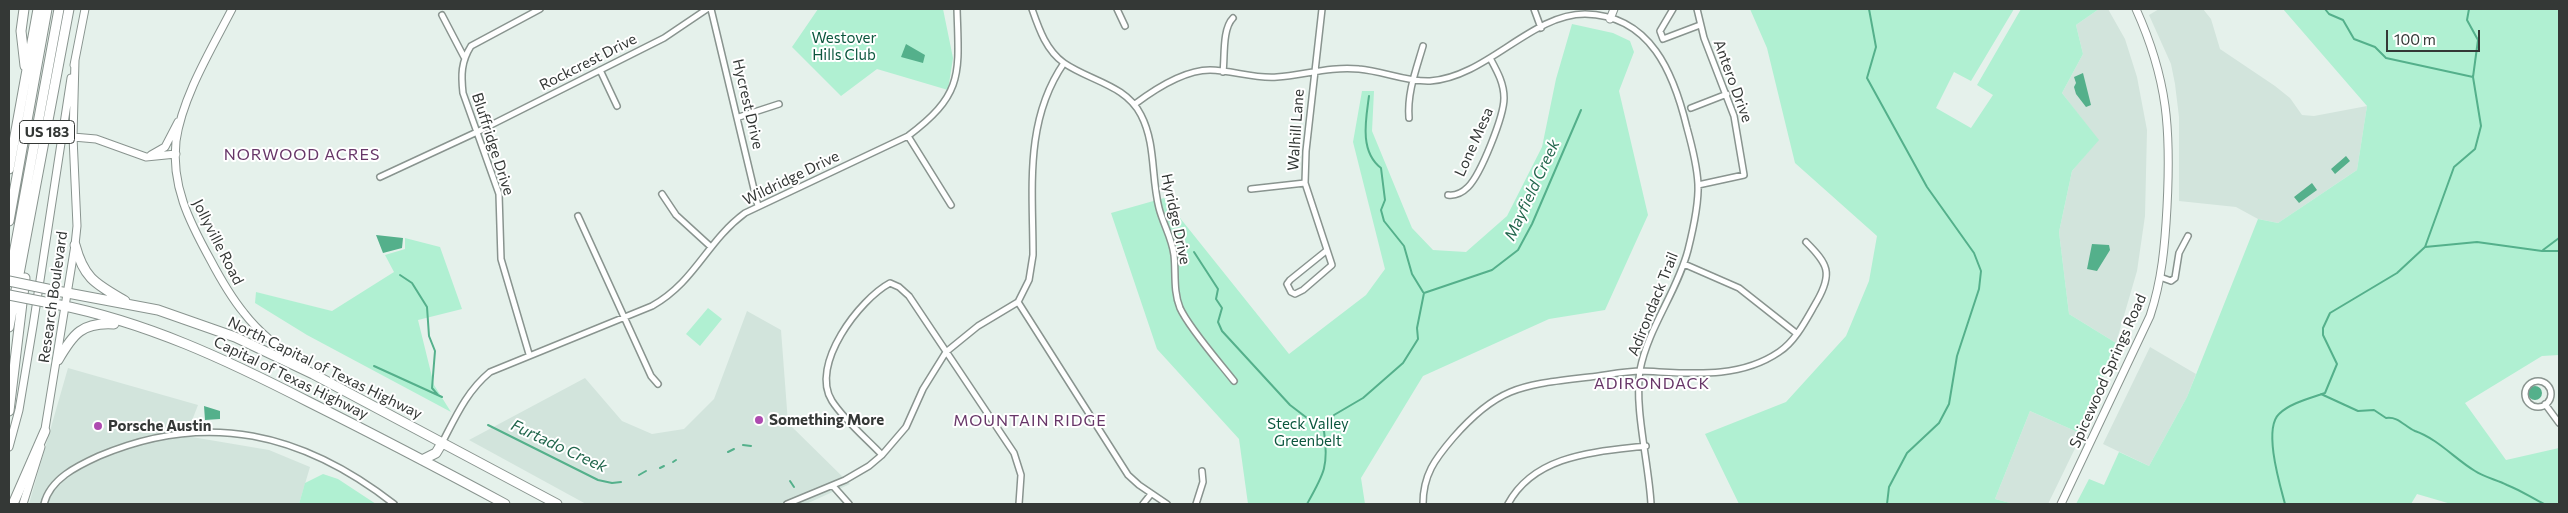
<!DOCTYPE html>
<style>
body{margin:0}
#map{position:relative;width:2568px;height:513px;overflow:hidden;background:#e5f1eb;font-family:Commissioner,sans-serif}
canvas{display:block}
.frame{position:absolute;inset:0;border:10px solid #343836;pointer-events:none}
.scale{position:absolute;left:2386px;top:30px;width:94px;height:22px;box-sizing:border-box;border:2px solid #343836;border-top:0;padding-left:6px;font-size:15px;line-height:18px;white-space:nowrap;color:#343836;-webkit-text-stroke:4px #fff;paint-order:stroke}
</style>
<div id="map">
<canvas width="2568" height="513"></canvas>
<div class="frame"></div>
<div class="scale">100 m</div>
</div>
<script>
const g = document.querySelector('canvas').getContext('2d');
g.lineJoin = 'round';
function fillPath(path, color) {
  g.fillStyle = color;
  g.fill(path, 'evenodd');
}
function trace(path, color, width, dash) {
  g.strokeStyle = color;
  g.lineWidth = width;
  g.lineCap = dash ? 'butt' : 'round';
  g.setLineDash(dash || []);
  g.stroke(path);
}
function write(font, color, halo, rows, align = 'center') {
  g.font = font + ' Commissioner,sans-serif';
  g.lineWidth = 4;
  g.setLineDash([]);
  g.textBaseline = 'middle';
  g.strokeStyle = halo;
  g.fillStyle = color;
  for (const [text, x, y, turn = 0] of rows) {
    g.save();
    g.translate(x, y);
    g.rotate((+turn || 0) * Math.PI / 180);
    g.textAlign = isNaN(turn) ? turn : align;
    if (halo) g.strokeText(text, 0, 0);
    g.fillText(text, 0, 0);
    g.restore();
  }
}
fillPath(new Path2D(`
 M2099,9h9l17,30 12,38 10,53 -2,86 -8,55 -21,72 -47,-29 -10,-82 13,-61 26,-31 -36,-47 21,-39 -7,-29z
 M2159,9h44l8,10 9,30 55,37 15,12 12,17 12,1 53,-10 -10,64 -79,53 -20,-4 -22,-12 -57,-6v-84l-4,-33 -4,-20 -22,-49z
 M747,311l34,19 7,93 62,61 -44,20h-220l-117,-64 116,-62 37,43 30,13 32,-5 30,-30z
 M2150,347l46,27 -9,23 -38,69 -46,-22z
 M68,368l130,37 -12,31 83,14 41,17 -11,37h-270z
 M2030,411l52,23 -34,70h-34l-19,-5z`), '#d2e4dc');
fillPath(new Path2D(`
 M818,9h125l10,49 -5,32 -71,-21 -36,27 -49,-49z
 M1750,9h264l-43,72 -17,-9 -18,36 35,20 22,-33 -16,-10 44,-76h78l-23,16 7,29 -21,39 37,47 -27,31 -13,61 10,82 47,29 -34,91 -52,-23 -35,88 19,5h-275l-34,-70 81,-32 60,-66 23,-55 8,-45 -82,-73 -28,-115z
 M2283,9h276v346l-17,1 -77,47 41,57 53,-12v56h-108l-34,-10 -6,10h-335l13,-25 15,6 15,-33 30,14 38,-69 71,-178 20,4 79,-53 10,-64z
 M1572,24l41,9 17,8 4,11 -15,39 29,124 -43,95 -56,9 -126,57 -62,102 4,26h-117l-9,-65 -82,-90 -46,-136 53,-15 125,156 77,-59 19,-26 -32,-127 9,-51h12l-2,40 40,97 21,22 33,2 41,-36 35,-69 14,-68z
 M405,238l35,9 22,62 -44,11 16,65 17,27 -144,-77 -52,-32 1,-11 76,19 62,-39 -9,-17 20,-6z
 M708,308l14,11 -22,27 -14,-12z
 M323,474l15,5 38,25h-77l6,-21z`), '#b0f0d2');
fillPath(new Path2D(`
 M906,44l19,11 -2,8 -22,-6z
 M2083,73l8,32 -5,2 -10,-13 -2,-7 2,-4 -2,-6z
 M2346,156l4,5 -15,13 -4,-5z
 M2312,183l5,7 -18,13 -5,-6z
 M376,235l27,3 -1,10 -19,5z
 M2092,244l17,1 1,5 -13,21 -10,-2z
 M2528 393a7 7 0 1 1 14 0a7 7 0 1 1-14 0Z
 M204,406l16,5v8l-15,1z`), '#54b08b');
trace(new Path2D(`
 M1869,9l7,38 -9,31 60,109 47,66 7,18 -2,18 -22,67 -8,48 -10,19 -32,30 -18,34 -2,17
 M2325,9l4,5 14,6 11,19 21,8 11,11 87,19
 M1369,96c-3,23 -10,55 12,72l4,32 -4,10 3,11 20,25 8,28 11,18
 M2425,247l52,-5 65,9h17
 M2543,250l16,-12
 M1194,252l24,37 -2,10 6,9 -4,14 4,9 68,74 34,26
 M400,275l12,8 15,24 2,29 6,15 -3,37 6,7
 M374,366l68,31
 M2321,394l37,17 16,-1 12,8c12,-2 18,8 29,13 23,8 40,28 60,40 9,6 22,9 32,14 13,5 25,13 37,19
 M488,425l110,55 14,3 9,-1
 M743,445l8,1
 M728,452l6,-3
 M673,462l3,-2
 M660,468l4,-2
 M639,475l7,-4
 M790,481l4,6
 M1307,504c17,-30 22,-38 17,-73l10,-16 29,-17 40,-35 15,-24 -1,-11 7,-35 68,-23 26,-20 14,-26 49,-114
 M2285,504c-5,-19 -22,-75 -6,-90 11,-11 32,-16 46,-21l12,-29 -14,-29v-7l7,-15 67,-40 28,-26 29,-80 21,-18 6,-23 -8,-49 5,-37 -11,-20 2,-11`), '#54b08b', 2);
const street = new Path2D(`
 M711,9l47,197
 M1032,9c7,20 14,41 32,54 26,18 62,22 77,52 15,29 10,62 18,93 4,16 13,30 15,47 2,17 -1,36 6,53 9,20 39,54 54,73
 M1117,9l8,17
 M1322,9l-16,142 -1,32 27,82 -29,25 -8,4 -4,-2 -4,-8 3,-4 36,-29
 M1534,9l7,19
 M1673,9l-13,22 3,8 37,-14
 M1697,9l7,29 30,78 10,59 -46,10
 M442,15l22,42
 M600,70l17,36
 M1223,72c2,-15 -1,-43 10,-54
 M1135,104c20,-15 49,-34 75,-34 22,0 44,9 67,7 27,-2 54,-11 82,-8 24,2 47,13 71,12 57,-4 101,-67 155,-67 66,1 89,60 102,114 5,18 10,37 11,56 1,21 -5,46 -10,66 -11,42 -40,78 -48,120 -6,38 9,94 11,134
 M1691,108l36,-14
 M739,117l40,-13
 M1409,118c-2,-25 7,-48 14,-72
 M908,136l43,69
 M380,177l97,-45 187,-94 43,-29
 M1251,189l54,-6
 M662,194l14,21 35,32
 M1448,195c8,1 14,-2 20,-8 13,-13 36,-71 36,-89 0,-15 -7,-27 -14,-40
 M578,216l73,160 7,8
 M1684,264l55,24 57,45
 M2160,277l11,4 4,-3 4,-25 9,-17
 M1018,302l110,173 11,10 28,19
 M529,354l-28,-95 -2,-65 -36,-101c-2,-18 -2,-31 8,-47l69,-37
 M2525 394a13 13 0 1 1 26 0a13 13 0 1 1-26 0Z
 M2545,404l14,19
 M442,443c14,-27 25,-52 48,-71l162,-66c44,-25 54,-64 93,-93l163,-77c56,-42 51,-62 49,-127
 M882,455c-16,-17 -37,-34 -50,-54 -23,-36 28,-102 58,-118l9,4 10,9 105,157 7,22 -2,29
 M833,486l16,18
 M44,504c6,-25 33,-38 55,-48 108,-46 204,-23 295,48
 M787,504l58,-24 24,-14 13,-11 24,-28 17,-38 23,-37 32,-26 40,-24 11,-22 4,-25c0,-66 -9,-134 31,-192
 M1143,504l8,-10
 M1196,504l7,-22 -1,-11
 M1423,504c0,-29 12,-45 30,-66 46,-53 71,-53 137,-61 17,-2 35,-6 52,-6 46,2 96,9 137,-19 17,-11 28,-34 38,-51 16,-28 11,-37 -11,-59
 M1508,504c27,-50 88,-52 138,-58`);
const secondary = new Path2D(`
 M232,9c-20,39 -50,88 -56,132 -5,44 13,80 34,118 10,19 20,37 34,54 16,21 38,37 59,53
 M1610,19l4,-10
 M74,65l11,-56
 M73,137l23,2 50,18 30,-3
 M151,155l14,-8 13,-25
 M44,435l31,-190 2,-19 -4,-89 2,-77
 M9,447l10,-37 14,-84 38,-248
 M23,504l18,-57
 M2061,504l89,-188c12,-36 15,-71 17,-109 4,-77 1,-127 -31,-198`);
const highway = new Path2D(`
 M24,9l-3,22 4,35
 M9,169l29,-160
 M9,221l38,-212
 M75,245c9,34 21,39 50,56
 M9,281l50,-272
 M57,291l101,19 77,27 78,37 244,130
 M55,304c92,18 172,56 254,98 66,33 131,67 196,102
 M9,327l60,-318
 M58,360c15,-26 24,-38 56,-36
 M9,411l16,-133
 M422,460l14,-7 6,-10
 M13,504l32,-73`);
trace(street, '#89948f', 8);
trace(secondary, '#89948f', 9);
trace(highway, '#89948f', 11);
trace(street, '#fff', 5);
trace(secondary, '#fff', 7);
trace(highway, '#fff', 9);
const highwayBridge = new Path2D(`
 M9,281l48,10
 M9,295l46,9`);
trace(highwayBridge, '#89948f', 11, []);
trace(highwayBridge, '#fff', 9);
for (const [x, y, r, color] of [
 [759,420,5,"#ae4ab0"],
 [98,426,5,"#ae4ab0"]
]) {
  const dot = new Path2D();
  dot.arc(x, y, r, 0, 2 * Math.PI);
  g.fillStyle = color;
  g.fill(dot);
  trace(dot, '#fff', 2);
}
for (const [x, y, w] of [
 [47,132,55]
]) {
  const box = new Path2D();
  box.roundRect(x - w / 2, y - 11.5, w, 23, 4);
  g.fillStyle = '#fff';
  g.fill(box);
  trace(box, '#343836', 1);
}
write('bold 14px', '#343836', null, [
 ["US 183",47,132]
]);
write('15px', '#0c573e', '#fff', [
 ["Westover",844,38],
 ["Hills Club",844,55],
 ["Steck Valley",1308,424],
 ["Greenbelt",1308,441]
]);
write('15px', '#343836', '#fff', [
 ["Rockcrest Drive",588,62,-27],
 ["Antero Drive",1733,81,70],
 ["Hycrest Drive",748,104,77],
 ["Walhill Lane",1296,130,-86],
 ["Lone Mesa",1474,142,-66],
 ["Bluffridge Drive",493,144,72],
 ["Wildridge Drive",791,178,-26],
 ["Hyridge Drive",1176,219,78],
 ["Jollyville Road",218,242,63],
 ["Research Boulevard",53,297,-82],
 ["Adirondack Trail",1653,304,-68],
 ["North Capital of Texas Highway",325,368,26],
 ["Spicewood Springs Road",2108,371,-66],
 ["Capital of Texas Highway",291,378,26]
]);
write('bold 15px', '#343836', '#fff', [
 ["Something More",769,420],
 ["Porsche Austin",108,426]
], 'left');
g.letterSpacing = '1px';
write('16px', '#673668', '#fff', [
 ["NORWOOD ACRES",302,155],
 ["ADIRONDACK",1652,384],
 ["MOUNTAIN RIDGE",1030,421]
]);
g.letterSpacing = '0px';
write('italic 16px', '#21664c', '#fff', [
 ["Mayfield Creek",1532,190,-65],
 ["Furtado Creek",559,446,25]
]);
</script>
